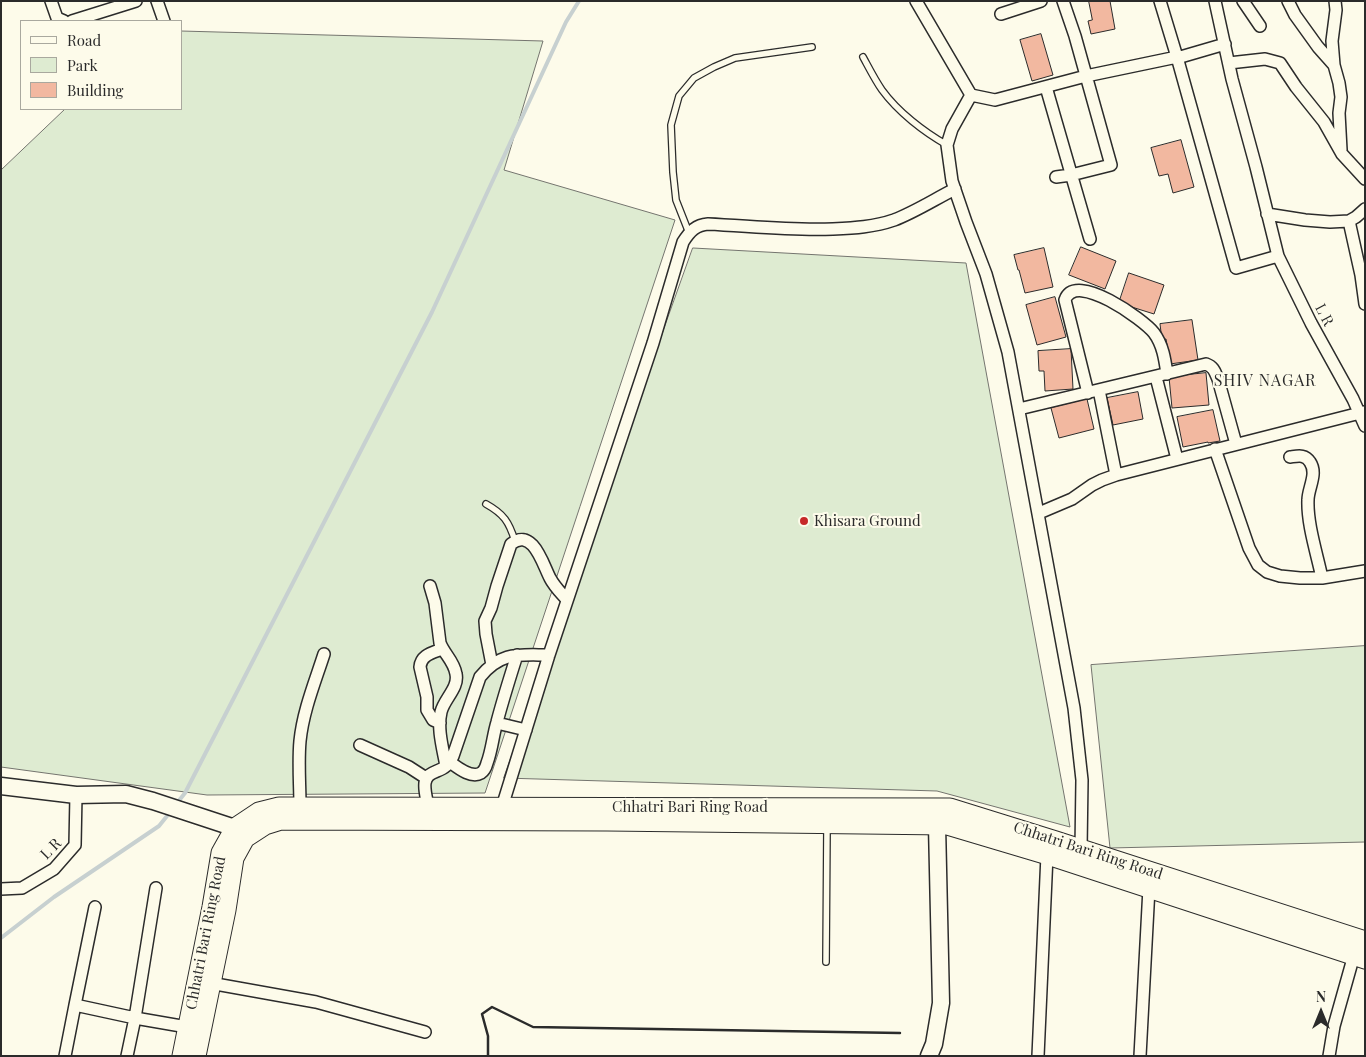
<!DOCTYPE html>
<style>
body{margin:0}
#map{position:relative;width:1366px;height:1057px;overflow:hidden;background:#fdfbea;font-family:"Playfair Display",serif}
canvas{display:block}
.frame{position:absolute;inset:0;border:2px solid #2b2b2b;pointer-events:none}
.legend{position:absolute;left:20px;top:20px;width:162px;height:90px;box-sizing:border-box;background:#fdfbea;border:1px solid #a9a89e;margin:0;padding:6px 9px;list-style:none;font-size:15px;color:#2b2b2b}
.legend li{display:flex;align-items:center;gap:10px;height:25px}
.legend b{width:25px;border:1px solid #a9a89e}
.north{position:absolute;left:1296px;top:987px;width:50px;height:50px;-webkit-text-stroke:4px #fdfbea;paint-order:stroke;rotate:0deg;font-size:14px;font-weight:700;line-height:20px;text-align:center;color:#2b2b2b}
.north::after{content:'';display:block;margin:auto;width:18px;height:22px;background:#2b2b2b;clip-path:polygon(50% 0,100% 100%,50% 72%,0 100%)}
</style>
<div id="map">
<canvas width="1366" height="1057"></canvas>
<div class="frame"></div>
<ul class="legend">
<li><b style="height:6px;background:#fdfbea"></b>Road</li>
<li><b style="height:14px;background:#deebd1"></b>Park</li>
<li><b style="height:14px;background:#f2b8a0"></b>Building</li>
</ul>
<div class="north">N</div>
</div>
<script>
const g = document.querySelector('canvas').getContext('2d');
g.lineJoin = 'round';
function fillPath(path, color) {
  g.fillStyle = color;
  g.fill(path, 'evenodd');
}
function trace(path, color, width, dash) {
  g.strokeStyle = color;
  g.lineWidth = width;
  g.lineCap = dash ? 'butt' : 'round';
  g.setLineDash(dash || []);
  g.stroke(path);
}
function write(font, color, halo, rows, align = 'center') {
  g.font = font + ' "Playfair Display",serif';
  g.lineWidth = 4;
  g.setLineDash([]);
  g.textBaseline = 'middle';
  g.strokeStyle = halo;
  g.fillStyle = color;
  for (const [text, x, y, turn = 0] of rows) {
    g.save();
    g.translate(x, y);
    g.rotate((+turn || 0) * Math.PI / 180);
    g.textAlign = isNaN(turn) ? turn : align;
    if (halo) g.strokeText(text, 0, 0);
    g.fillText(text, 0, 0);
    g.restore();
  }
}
const green = new Path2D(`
 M181,31l362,10 -39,129 171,50 -190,573 -278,2 -206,-28v-597l64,-61h116z
 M693,248l273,15 104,564 -133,-36 -433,-13z
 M1365,646v196l-255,6 -19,-183z`);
fillPath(green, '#deebd1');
trace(green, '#74746e', 1);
trace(new Path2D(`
 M177,803l8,-10 247,-481 134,-290 13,-21
 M1,938l53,-41 105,-71 12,-15`), '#c7d0d0', 4);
const building = new Path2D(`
 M1089,1h21l5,28 -24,5 -3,-13 4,-1z
 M1041,34l12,41 -21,6 -12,-41z
 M1181,140l13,47 -21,6 -5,-19 -9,2 -8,-28z
 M1081,247l35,14 -11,28 -36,-14z
 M1044,248l9,39 -28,6 -6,-23h-1l-4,-15z
 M1129,273l35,12 -10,29 -35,-11z
 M1055,297l11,40 -29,8 -11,-40z
 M1192,320l6,40 -28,4 -4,-25 -4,1 -2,-16z
 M1071,349l2,40 -28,2 -1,-20h-5l-1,-20z
 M1206,373l3,32 -37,3 -3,-31z
 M1138,392l5,27 -30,6 -6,-27z
 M1087,399l7,30 -35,9 -8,-30z
 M1213,410l7,31 -12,2v-1l-25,5 -6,-30z`);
fillPath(building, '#f2b8a0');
trace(building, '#2b2b2b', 1);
const lane = new Path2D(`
 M863,57c6,11 12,23 19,33 16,22 42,42 65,55
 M689,233l-13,-33 -3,-28 -2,-47 8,-29 15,-18 20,-11 21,-9 77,-11
 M486,504c18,10 23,18 29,37
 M826,962l1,-136`);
const street = new Path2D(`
 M51,1l6,17 7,3
 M157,1l7,20
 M916,1l55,94 24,5 91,-24 91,-19
 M1160,1l17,56 59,211 42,-12
 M1215,1l17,78 24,88 22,89 33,67 42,76 12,27
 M1243,1l17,25
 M1288,1l7,14 23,32 16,18
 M1335,1l1,9 -4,31 2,24 5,18 2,14 -2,16 2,37
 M1001,14l40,-13
 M72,21l64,-20
 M1177,58l48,-14
 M1229,63l36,-4 15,4 16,24 28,35 18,32 23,25
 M1046,87l44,152
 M971,95l-19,34 -5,16 5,36 14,41 20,52 22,78 66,356 8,72 -1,69
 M1056,177l15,-2 40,-10 -36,-129 -12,-35
 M1267,214l38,6 25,2 19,-1 7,-4 9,-8
 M1349,221l12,54 4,29
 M1156,377l21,82
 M1099,390l17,85
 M1088,393l-23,-93c10,-30 79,20 89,33 9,12 11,27 13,41
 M1019,409l187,-45c8,3 9,8 12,15l18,65
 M1215,449l34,99 9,17 9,7 13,4 20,2h22l43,-7
 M1290,457c8,-1 15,-3 20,5 8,12 -2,26 -2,38 -1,24 9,54 14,78
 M1039,513l33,-14 20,-14 10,-5 14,-5 248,-63
 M430,586l5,17 5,40c4,11 14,18 16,31 3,14 -12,25 -15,38 -4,17 2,37 5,54
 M492,665l-6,-31 -1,-13 6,-13 6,-22 14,-42c22,-17 32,21 39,34 4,8 11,15 17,22
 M440,723l-7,-3 -6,-10v-13l-7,-30c1,-12 12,-14 22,-18
 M497,723l29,7
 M360,745l49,22 17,11
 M450,762c7,5 21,17 31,11 3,-2 5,-6 6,-10 5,-13 6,-28 10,-41 6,-23 13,-45 20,-67
 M300,807c0,-22 -2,-45 0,-66 3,-30 15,-59 24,-87
 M428,807c-1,-8 -4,-16 -3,-24 2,-12 13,-10 21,-17 3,-2 5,-6 7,-10l27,-79c21,-26 39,-22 69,-22
 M502,807l47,-152 104,-312 30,-101c7,-11 13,-17 25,-18 42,2 84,7 125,5 21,-1 41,-2 61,-9 21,-8 41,-21 61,-31
 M1,889l21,-1 32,-19 21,-24 1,-50
 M210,983l106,19 109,30
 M75,1005l20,-98
 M65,1056l10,-51 60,13 52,9
 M127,1056l8,-38 21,-130
 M1038,1056l9,-201
 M1140,1056l9,-168
 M1329,1056l5,-30 20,-71`);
const secondary = new Path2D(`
 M1,786l75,9 50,-1 27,7 82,27
 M929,1056l5,-12 7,-41 -4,-178`);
const primary = new Path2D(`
 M182,1056l30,-149 9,-54 14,-25 24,-16 20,-5 671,1 106,33 309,100
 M196,1056l30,-146 8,-52 11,-20 20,-13 16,-5 326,1 340,4 104,31 314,103`);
trace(lane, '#2b2b2b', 8);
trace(street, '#2b2b2b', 14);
trace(secondary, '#2b2b2b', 19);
trace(primary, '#2b2b2b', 21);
trace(lane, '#fdfbea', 5.5);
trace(street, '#fdfbea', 11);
trace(secondary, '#fdfbea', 16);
trace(primary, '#fdfbea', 19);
trace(new Path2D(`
 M488,1056v-20l-6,-22 10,-7 41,20 367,6`), '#2b2b2b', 2.5);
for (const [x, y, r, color] of [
 [804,521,5,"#c62828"]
]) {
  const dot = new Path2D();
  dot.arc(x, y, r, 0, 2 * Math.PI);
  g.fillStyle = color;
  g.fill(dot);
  trace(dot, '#fdfbea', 2);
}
write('15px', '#2b2b2b', '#fdfbea', [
 ["L R",1324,315,62],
 ["Chhatri Bari Ring Road",690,807],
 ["L R",51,849,-45],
 ["Chhatri Bari Ring Road",1088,851,18],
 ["Chhatri Bari Ring Road",206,933,-79]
]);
write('15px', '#2b2b2b', '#fdfbea', [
 ["Khisara Ground",814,521]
], 'left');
g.letterSpacing = '1px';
write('16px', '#2b2b2b', '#fdfbea', [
 ["SHIV NAGAR",1265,381]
]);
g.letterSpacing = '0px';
</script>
